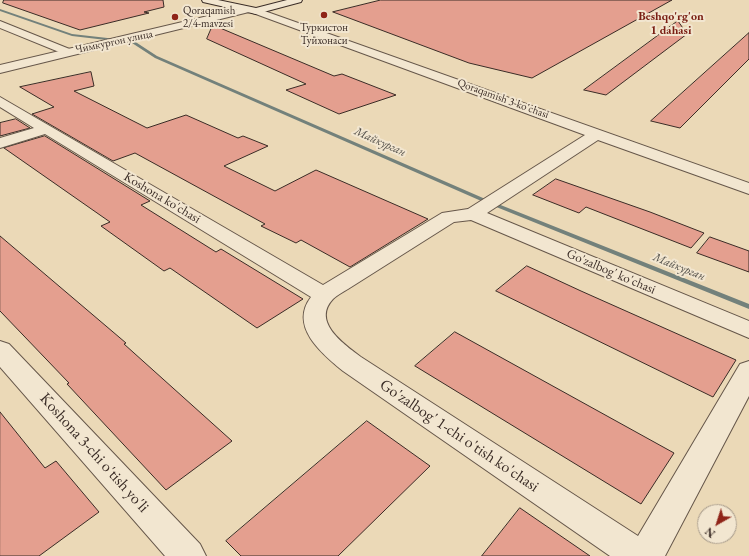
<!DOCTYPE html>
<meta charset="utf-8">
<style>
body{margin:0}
#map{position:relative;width:749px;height:556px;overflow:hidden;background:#ebd9b7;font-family:"EB Garamond",serif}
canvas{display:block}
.north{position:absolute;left:697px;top:504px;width:40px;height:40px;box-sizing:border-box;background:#f2e6d0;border:1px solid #a89c8c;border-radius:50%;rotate:219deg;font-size:11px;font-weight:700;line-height:16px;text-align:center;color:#3a2c26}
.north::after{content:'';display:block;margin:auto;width:14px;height:18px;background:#8f2418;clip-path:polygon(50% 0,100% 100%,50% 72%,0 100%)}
</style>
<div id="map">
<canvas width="749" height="556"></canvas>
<div class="north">N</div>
</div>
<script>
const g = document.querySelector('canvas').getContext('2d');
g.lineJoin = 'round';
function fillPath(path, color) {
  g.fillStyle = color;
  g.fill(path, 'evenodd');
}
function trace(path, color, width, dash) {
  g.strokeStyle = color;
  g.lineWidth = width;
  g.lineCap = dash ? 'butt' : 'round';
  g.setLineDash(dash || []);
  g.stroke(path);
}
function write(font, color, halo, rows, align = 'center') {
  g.font = font + ' "EB Garamond",serif';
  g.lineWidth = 4;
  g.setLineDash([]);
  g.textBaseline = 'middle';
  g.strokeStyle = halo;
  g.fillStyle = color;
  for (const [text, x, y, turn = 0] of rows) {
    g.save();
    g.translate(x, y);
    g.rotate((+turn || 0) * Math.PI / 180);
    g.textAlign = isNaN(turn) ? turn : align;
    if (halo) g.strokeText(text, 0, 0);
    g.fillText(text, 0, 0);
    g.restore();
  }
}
fillPath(new Path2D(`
 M0,9l72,25 62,7 23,15 326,142 266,106v5l-270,-109 -324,-142 -23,-15 -60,-7 -72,-25z`), '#73817b');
const building = new Path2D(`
 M4,0h159l1,7 -20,5 5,1 -69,17 -77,-27z
 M381,0h291l-140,78 -63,-15 -136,-51z
 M678,21l9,13 -81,61 -22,-5z
 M213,25l121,51 8,-2 54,21 -57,19 -53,-24 20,-6 -99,-45z
 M749,33v26l-69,69 -29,-7z
 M91,72l3,14 -20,5 73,37 39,-13 52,23 5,-2 25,10 -44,20 51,25 41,-21 112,49 -78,48 -49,-27 -5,3 -35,-17 4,-2 -130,-71 -22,8 -81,-47 22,-7 -34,-20z
 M16,119l14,9 -30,8v-13z
 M45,136l105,65 -9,4 75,47 5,-3 82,50 -46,29 -87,-60 -6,3 -63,-45 9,-4 -106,-74z
 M556,179l94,33 54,21 -13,15 -105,-41 -7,6 -46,-18z
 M0,236l126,107 -2,1 108,97 -66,49 -99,-106 2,-1 -69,-72z
 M710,237l39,14v21l-52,-19z
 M527,266l54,25 155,69 -23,37 -217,-106z
 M455,332l219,121 -33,51 -226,-138z
 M0,412l45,56 11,-7 43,51 -60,44h-39z
 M367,421l63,45 -92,90h-97l-15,-15z
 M520,508l70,48h-108z`);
fillPath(building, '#e49f8f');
trace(building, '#3a2c26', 1);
const minor = new Path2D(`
 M256,8l493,175v11l-151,-54 -111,73 262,108v17l-278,-118 -17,2 -106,67c-5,3 -11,6 -15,10 -22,23 12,46 28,58l277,179 102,-172 9,-3v35l-84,160h-55l-267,-185c-22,-18 -54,-45 -32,-74l-266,-163 -45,14v-10l34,-10 -34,-21v-10l323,188 119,-72 26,-4 117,-74 -332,-122 -2,-2z
 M0,21l72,29 2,2 -2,2h-8l-64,-26z
 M0,341l9,3 191,200 6,12h-41l-165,-189z`);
const tertiary = new Path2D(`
 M246,7l3,1v4l-249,61v-8z`);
const secondary = new Path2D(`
 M202,0h16l38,8 31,-8h15l-1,2 -45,12 -53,-12z`);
trace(minor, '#66574a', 2);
trace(tertiary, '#66574a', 2);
trace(secondary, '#3a2c26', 2);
fillPath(minor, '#f2e6d0');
fillPath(tertiary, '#f2e6d0');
fillPath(secondary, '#f2e6d0');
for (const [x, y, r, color] of [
 [324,15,4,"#8f2418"],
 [175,17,4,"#8f2418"]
]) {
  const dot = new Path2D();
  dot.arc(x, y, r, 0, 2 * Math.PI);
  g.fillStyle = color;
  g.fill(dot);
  trace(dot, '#f2e6d0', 1.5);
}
write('11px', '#3a2c26', '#f2e6d0', [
 ["Qoraqamish",183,11],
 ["2/4-mavzesi",183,24],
 ["Туркистон",324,28,"center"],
 ["Туйхонаси",324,41,"center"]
], 'left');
write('11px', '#3a2c26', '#f2e6d0', [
 ["Чимкургон улица",114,42,-12],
 ["Qoraqamish 3-ko'chasi",503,99,20]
]);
write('bold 12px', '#7a1f14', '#f2e6d0', [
 ["Beshqo'rg'on",671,17],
 ["1 dahasi",671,31]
]);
write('italic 12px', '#524f49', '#f2e6d0', [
 ["Майкурган",380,142,24],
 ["Майкурган",679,267,22]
]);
write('13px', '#3a2c26', '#f2e6d0', [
 ["Koshona ko'chasi",162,198,31],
 ["Go'zalbog' ko'chasi",611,272,23]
]);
write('16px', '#3a2c26', '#f2e6d0', [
 ["Go'zalbog' 1-chi o'tish ko'chasi",459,436,34],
 ["Koshona 3-chi o'tish yo'li",94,453,48]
]);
</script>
